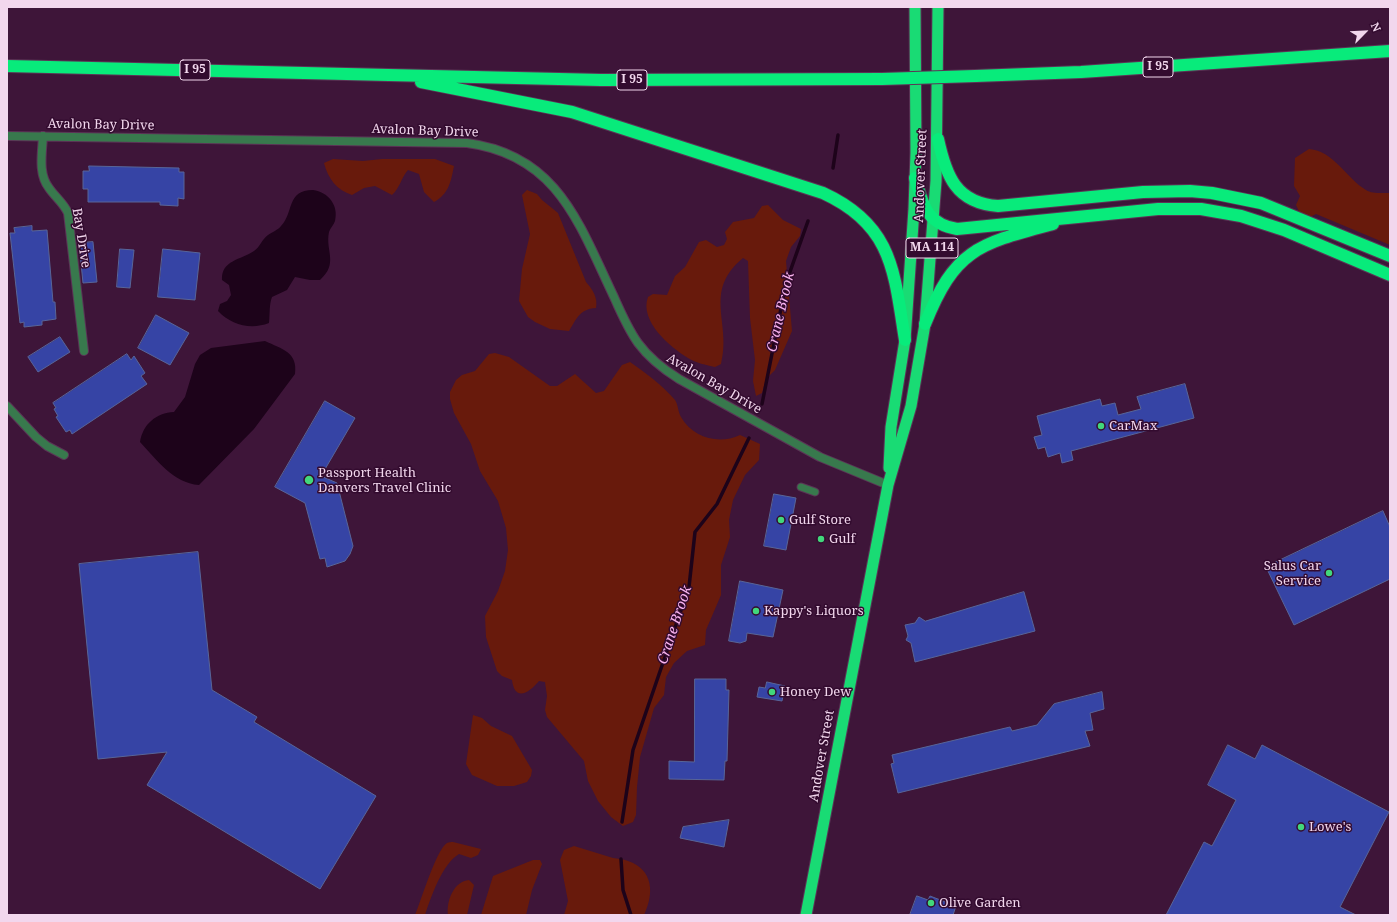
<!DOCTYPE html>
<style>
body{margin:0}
#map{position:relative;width:1397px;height:922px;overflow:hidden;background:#3e1539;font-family:"Noto Serif",serif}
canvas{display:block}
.frame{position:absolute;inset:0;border:8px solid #f2d7ed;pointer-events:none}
.north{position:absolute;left:1345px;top:12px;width:40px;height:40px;-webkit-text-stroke:3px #330b2f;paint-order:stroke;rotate:66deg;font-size:11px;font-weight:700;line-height:16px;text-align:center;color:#f2d7ed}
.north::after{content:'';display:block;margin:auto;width:14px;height:18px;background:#f2d7ed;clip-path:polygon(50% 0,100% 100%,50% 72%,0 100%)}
</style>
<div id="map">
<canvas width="1397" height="922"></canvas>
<div class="frame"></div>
<div class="north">N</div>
</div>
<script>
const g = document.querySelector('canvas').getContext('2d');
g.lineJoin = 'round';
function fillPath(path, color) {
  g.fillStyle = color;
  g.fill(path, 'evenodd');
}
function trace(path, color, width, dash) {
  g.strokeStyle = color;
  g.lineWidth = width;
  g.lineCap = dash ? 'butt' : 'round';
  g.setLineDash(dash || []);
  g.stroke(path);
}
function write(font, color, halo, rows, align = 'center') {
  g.font = font + ' "Noto Serif",serif';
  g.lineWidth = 3;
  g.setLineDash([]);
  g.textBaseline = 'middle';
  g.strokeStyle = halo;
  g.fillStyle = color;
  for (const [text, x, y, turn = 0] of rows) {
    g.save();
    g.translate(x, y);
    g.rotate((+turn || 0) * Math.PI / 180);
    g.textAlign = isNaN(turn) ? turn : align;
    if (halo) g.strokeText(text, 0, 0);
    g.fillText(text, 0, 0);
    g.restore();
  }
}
fillPath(new Path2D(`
 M1309,149c25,2 37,29 57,41 6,4 16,3 24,3v52l-74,-31 -6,3 -9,-2 -5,-10 4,-9 -6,-10 1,-28z
 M333,159l30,2 19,-2h53l19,7c-3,15 -5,28 -20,36l-10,-10 -5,-18 -11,-4c-7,8 -8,18 -16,25l-17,-9 -11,2 -12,7c-15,-5 -24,-16 -28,-32z
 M527,190l10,4 5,6 16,13 28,69c7,8 12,16 10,26 -17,1 -20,12 -27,23l-19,-2 -15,-7 -7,-5 -9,-16 3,-32 8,-35 -8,-39z
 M768,205l15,15 18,9 -1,7 -9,11 -5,14 6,70 -17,39 -9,9 -4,14 -6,3 -3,-15 2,-21 -5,-42 -2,-57 -5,-3c-41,34 -11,64 -22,106l-6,3c-9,-2 -19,-4 -27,-9 -18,-11 -49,-37 -40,-61l5,-3 14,1 8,-19 10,-9 14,-25 7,-2 11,7 7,-2 3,-6 -2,-7 8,-10 21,-4 8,-12z
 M495,353l14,4 41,29h7l18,-12 21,19 8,-2 18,-26 8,-3c16,11 32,23 45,38 3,4 3,12 6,17 12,21 38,28 59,18l20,9 -1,16 -14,15 -12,25 -4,20 1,17 -9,28v30l-15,35 -1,15 -18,6 -13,12 -8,14 -2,18 -10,13 -14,49 -3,30 -1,28 -3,7 -10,4 -12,-9 -13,-16 -10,-20 -4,-20 -37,-44 -2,-7 2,-14 -2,-14 -6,-1c-9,11 -24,22 -27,-1l-10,-4 -5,-5 -11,-34 -1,-21 13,-25 7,-20 3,-21 -2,-22 -8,-27 -18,-30 -9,-27 -17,-31 -4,-14v-7l6,-12 6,-5 13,-4 14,-17z
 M473,715l9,3 9,8 21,10 20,34 -1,6 -4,6 -13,4h-17l-25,-11 -6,-11z
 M453,842l28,7 -3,6 -7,3 -12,-4c-17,10 -28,43 -34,61h-10c6,-14 21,-65 32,-72 2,-1 4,-1 6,-1z
 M574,846c13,4 26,8 39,12 5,1 10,1 15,3 26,9 26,33 16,54h-80l4,-14 -8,-41 4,-10z
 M533,860h7l2,4 -10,26 -6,25h-45l12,-39z
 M469,880l5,5 -7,30h-19c-2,-14 6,-34 21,-35z`), '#681a0c');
fillPath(new Path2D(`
 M313,190c15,2 26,15 22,31 -1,4 -5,7 -6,11 -4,19 10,31 -9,48h-10l-15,-3 -8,13 -15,7c-3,8 -2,17 -3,26 -18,7 -38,2 -51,-12l2,-7 7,-3 4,-6 -2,-10 -7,-5c-1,-20 19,-20 32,-29 6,-4 8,-12 14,-16 4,-3 10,-5 13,-9 13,-13 5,-36 32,-36z
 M265,341c17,8 33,11 30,33l-41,55 -55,56c-26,-2 -42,-25 -59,-43 3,-18 16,-29 34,-30l11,-15 10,-33 5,-9 11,-7z`), '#1d031a');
trace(new Path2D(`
 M833,168l5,-33
 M762,404l24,-121 22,-62
 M622,822l11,-72 56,-163 6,-55 22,-28 32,-66
 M621,859l2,31 8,25`), '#1d031a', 3.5);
const building = new Path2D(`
 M89,166l90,2v4h5v27l-6,-1v8l-18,-1v-3h-72v-13h-5v-18h6z
 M32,226v5l15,-1 6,72h2l1,17 -14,2v4l-18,2v-5l-4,1 -10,-90h5l-1,-5z
 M93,242l4,40 -14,1 -4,-40z
 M120,249l14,1 -4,38 -13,-1z
 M163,249l37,4 -5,47 -37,-3z
 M156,315l33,18 -19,32 -32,-17z
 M60,337l10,15 -32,20 -10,-15z
 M127,354l4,6 3,-4 11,17 -4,3 6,8 -75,50 -2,-4 -4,2 -10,-15 2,-1 -4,-7 2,-1 -3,-5z
 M1185,384l9,34 -123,33 2,9 -11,3 -2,-10 -12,4 -3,-10 -7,2 -4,-12 8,-2 -5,-19 63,-17 2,7 13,-3 3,12 23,-6 -4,-12z
 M325,401l30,17 -34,58 16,7 16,63 -3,8 -5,7 -18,6 -2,-9 -5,1 -15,-56 -30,-16z
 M774,494l22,4 -10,52 -22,-4z
 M1383,511l7,16v52l-96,46 -28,-58z
 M198,552l14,138 45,27 -3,5 122,74 -56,93 -173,-104 20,-33 -69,7 -19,-195z
 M740,581l43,9 -10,47 -26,-4 -1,8 -6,2 -11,-2z
 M1024,592l11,39 -120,31 -4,-19 -5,-3 2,-4 -3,-11 10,-2 4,-6 6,4z
 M695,679h31v11h3l-2,71h-2l-1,19 -55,-1v-18l25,1z
 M767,682l18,4 -3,15 -25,-4 2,-10 6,1z
 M1102,692l2,17 -14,4 3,17 -8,1 5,15 -192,47 -7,-29 3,-1 -2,-8 118,-28 2,4 25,-6 17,-21z
 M1228,745l27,14 7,-14 127,67 -49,95 16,8h-190l38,-73 8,4 24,-46 -28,-15z
 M729,820l-5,27 -44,-9 3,-11z
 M917,896l11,4 2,-4 26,10 -3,9h-43z`);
fillPath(building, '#3644a5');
trace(building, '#586598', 1);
const service = new Path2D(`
 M801,487l14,5`);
const minor = new Path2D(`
 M7,136l460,7c91,12 112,81 147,154 7,16 14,32 24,46 11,15 25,26 41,36l141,78 68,28
 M43,136c-1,18 -5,38 6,52 6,9 14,14 19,25l16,138
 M7,406l29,31 11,9 17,9`);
const trunk = new Path2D(`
 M889,468l2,-41 14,-87 9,-131 2,-56 -1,-146
 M806,915l82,-430 23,-79 14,-82 11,-143 2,-174`);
const motorway = new Path2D(`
 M7,66l594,14 281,-1
 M975,76l106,-4 309,-21
 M421,82l151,30 251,81c70,32 71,79 82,147
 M938,139c8,37 18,64 60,67l145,-14 47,-1 22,2 49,10 129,53
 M915,178c8,26 11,46 42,51l201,-20h43l40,7 43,14 106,45
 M925,324c30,-75 53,-80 128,-100`);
trace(service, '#5b3456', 9);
trace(minor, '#5b3456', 10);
trace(trunk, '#5b3456', 13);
trace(motorway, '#5b3456', 14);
trace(service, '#38794d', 7);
trace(minor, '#38794d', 8);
trace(trunk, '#19db74', 11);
trace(motorway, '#08eb7b', 12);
const motorwayBridge = new Path2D(`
 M882,79l93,-3`);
trace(motorwayBridge, '#5b3456', 14, []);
trace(motorwayBridge, '#08eb7b', 12);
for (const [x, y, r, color] of [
 [1101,426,4,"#42d77b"],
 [309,480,5,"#42d77b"],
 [781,520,4,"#42d77b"],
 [821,539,4,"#42d77b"],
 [1329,573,4,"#42d77b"],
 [756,611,4,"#42d77b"],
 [772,692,4,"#42d77b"],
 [1301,827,4,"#42d77b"],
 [931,903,4,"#42d77b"]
]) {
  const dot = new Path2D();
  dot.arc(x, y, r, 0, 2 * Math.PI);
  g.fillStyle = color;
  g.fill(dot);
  trace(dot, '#330b2f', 1.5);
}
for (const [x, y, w] of [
 [1158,67,30],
 [195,70,30],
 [632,80,30],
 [932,248,52]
]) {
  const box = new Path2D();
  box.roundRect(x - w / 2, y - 10, w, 20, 3);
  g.fillStyle = '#330b2f';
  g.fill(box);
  trace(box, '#f2d7ed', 1);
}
write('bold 12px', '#f2d7ed', null, [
 ["I 95",1158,67],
 ["I 95",195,70],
 ["I 95",632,80],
 ["MA 114",932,248]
]);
write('13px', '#f2d7ed', '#330b2f', [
 ["Avalon Bay Drive",101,125,1],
 ["Avalon Bay Drive",425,131,2],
 ["Andover Street",921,176,-88],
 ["Bay Drive",81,238,81],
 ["Avalon Bay Drive",714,384,30],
 ["Andover Street",822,756,-80]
]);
write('13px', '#f2d7ed', '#330b2f', [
 ["CarMax",1109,426],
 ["Passport Health",318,473],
 ["Danvers Travel Clinic",318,488],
 ["Gulf Store",789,520],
 ["Gulf",829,539],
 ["Salus Car",1321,566,"right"],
 ["Service",1321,581,"right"],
 ["Kappy's Liquors",764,611],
 ["Honey Dew",780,692],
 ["Lowe's",1309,827],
 ["Olive Garden",939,903]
], 'left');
write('italic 14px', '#fab3ef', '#330b2f', [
 ["Crane Brook",781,312,-77],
 ["Crane Brook",675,625,-72]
]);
</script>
